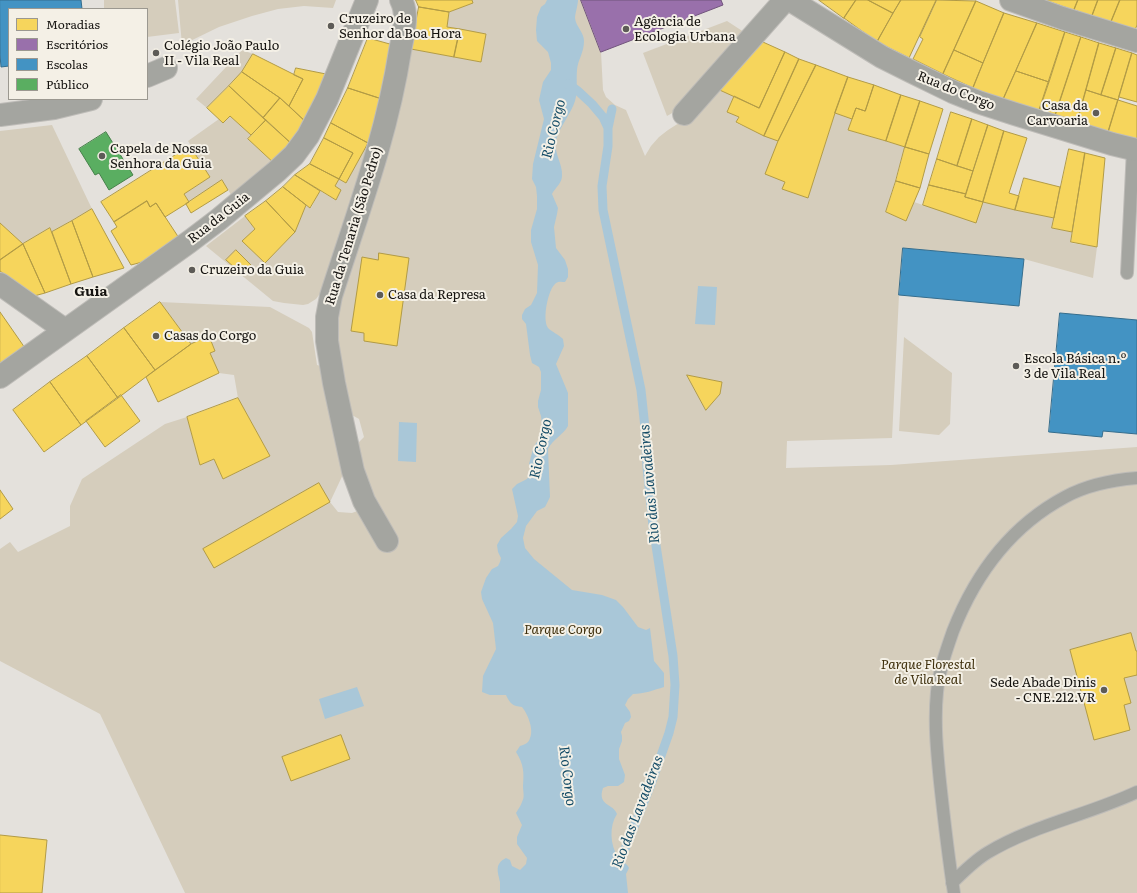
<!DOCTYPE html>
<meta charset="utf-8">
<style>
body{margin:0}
#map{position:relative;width:1137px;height:893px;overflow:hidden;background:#e4e1dc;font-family:Literata,serif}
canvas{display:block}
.legend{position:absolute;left:8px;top:8px;width:140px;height:92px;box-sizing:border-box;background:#f4f0e6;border:1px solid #9b9890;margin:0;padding:5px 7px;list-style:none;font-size:12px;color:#151310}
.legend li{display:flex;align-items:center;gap:8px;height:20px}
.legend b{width:20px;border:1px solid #9b9890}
</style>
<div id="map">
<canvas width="1137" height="893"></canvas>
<ul class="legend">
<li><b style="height:11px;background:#f6d55c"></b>Moradias</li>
<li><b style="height:11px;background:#9970ab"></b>Escritórios</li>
<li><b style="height:11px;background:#4393c3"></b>Escolas</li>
<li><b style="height:11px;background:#5aae61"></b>Público</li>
</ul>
</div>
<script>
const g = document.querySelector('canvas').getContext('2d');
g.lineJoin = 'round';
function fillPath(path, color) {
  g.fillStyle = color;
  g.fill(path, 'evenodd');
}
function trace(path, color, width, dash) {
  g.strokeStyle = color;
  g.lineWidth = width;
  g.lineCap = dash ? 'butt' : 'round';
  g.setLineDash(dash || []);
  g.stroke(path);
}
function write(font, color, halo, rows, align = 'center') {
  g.font = font + ' Literata,serif';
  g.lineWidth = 4;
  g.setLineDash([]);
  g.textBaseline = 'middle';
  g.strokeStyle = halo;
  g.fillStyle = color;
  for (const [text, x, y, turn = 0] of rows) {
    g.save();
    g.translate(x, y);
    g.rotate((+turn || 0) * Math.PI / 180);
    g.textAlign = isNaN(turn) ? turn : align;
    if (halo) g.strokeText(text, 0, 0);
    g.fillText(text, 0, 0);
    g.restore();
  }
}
fillPath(new Path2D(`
 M104,0h71l4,33 -32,4v-28h-43z
 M178,0h158l-3,8 -29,-2 -26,3 -26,7 -33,11 -37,18z
 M472,0h109l20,52 2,38 3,7 9,8 11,5 19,46 6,-10 8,-9 9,-7 22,-14 23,-29 21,9 -7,15 11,6 -2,6 42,18 7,41 -3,7 26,9 27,-85 17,6 -4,11 57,17 -19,65 20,9 8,-19 9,3 60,-3 32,8 39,8 -2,10 20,4 -1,11 26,4 -4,31 -69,-19 -121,-11 -4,47 -7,143 -105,3 -1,27 105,-3 246,-18v446h-952l-85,-179 -100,-53v-112l10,-7 8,10 52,-26v-20l12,-27 83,-55 22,-7 13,48 14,-6 9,20 47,-23 -32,-58 -4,-23 -15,-2 -9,-20 5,-2 -6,-15 -18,8 -31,-42 110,5 39,21 3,4 5,33 8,2 21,101 -16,34 8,10 14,1 21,-8 -5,-12 -10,-50 6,-6 -5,-18 -7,-4c-9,-34 -15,-71 -15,-106l58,-187 13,-54 3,-19 70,13 5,-28 -39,-7 2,-15 24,-9zM687,375l35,7 -2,12 -14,15z
 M727,21l23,15 -76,76 -7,4 -24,-63z
 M242,50l11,4 -11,18 -35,36 -11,-9z
 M230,116l21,19 -3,4 28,26 -43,33 -11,-18 -33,22 -5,-8 26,-17 -22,-36 31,-22 4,4z
 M52,125l40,84 -40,23 -2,-4 -27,16 -23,-21v-92z
 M368,143l-1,12 -45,136 -6,8 -8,5 -5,1 -19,-2 -11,-2 -67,-55 39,-30 10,13 -12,13 22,21 30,-31 11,-27 5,3 9,-17 16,9 5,-10 -6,-4 4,-7 7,4z
 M904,337l48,36 -2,51 -11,11 -40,-4z`), '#d5cdbc');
fillPath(new Path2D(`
 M547,0h31c0,5 -3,14 -3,18 1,9 9,14 9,23 0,12 -6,18 -7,29 -1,11 1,20 -2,31 -4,13 -15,25 -19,39 -3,12 7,24 6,36 0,7 -7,12 -10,18l6,14 -1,6 -3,13 2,21 9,12 3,9v8l-3,5c-3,0 -6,-1 -9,1 -8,6 -14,36 -8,45 3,3 11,7 15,11l1,7 -8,18 12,29v33c-5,9 -15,13 -20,23l2,48 -5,10 -8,4 -11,15 -3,12 2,10 9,11 38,31 30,5 14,5 7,7 15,20 8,3 4,-2 4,33 10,12v14c-10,3 -20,7 -31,7l-5,5 -3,6 5,7 1,5 -2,4 -4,2 -4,9 1,4v5l-3,8v10l6,16 -1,7 -6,4h-10l-5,2c-6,18 10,15 14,26 -8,12 -7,31 1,43 3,4 9,6 11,11l-3,6 2,19h-128c0,-3 0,-7 0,-11 -2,-10 -6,-18 6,-24l4,2 2,6 8,4 6,-6 1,-6 -10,-14v-7l5,-12 -6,-12c2,-4 5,-7 6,-11 3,-5 1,-10 1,-16 1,-14 1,-21 -7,-34l4,-6c4,-1 9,-3 10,-8 4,-8 -2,-24 -8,-31 -9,-1 -12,-3 -16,-12h-16l-8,-3 1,-16 13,-27 -3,-26 -11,-24 -1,-7 5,-14 6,-9 6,-3 2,-4 1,-4 -3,-6 -1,-7 4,-7 10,-9 6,-7 1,-6 -6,-27 5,-5 10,-5 4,-6 -2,-9 4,-15 3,-6 3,-3 3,-16 -1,-8 -3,-9v-6l3,-11v-18l-2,-5 -7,-4 -2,-8 -4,-31 -4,-5v-4l3,-6 6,-4 6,-12 1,-28 -7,-23v-12l6,-21v-13l-1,-9 -4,-8 1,-15 11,-45 -5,-19 4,-18 8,-12v-7l-3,-11 -11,-11 -1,-11 1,-13 4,-10 4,-3z
 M698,286l19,1 -2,38 -20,-1z
 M399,422l18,1 -1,39 -18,-1z
 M357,687l7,19 -39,13 -6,-20z`), '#a9c7d8');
const homes = new Path2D(`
 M416,0h56l1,3 -24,9 -30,-5z
 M819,0h37l-12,18z
 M856,0h12l25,13 -16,29 -33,-24z
 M868,0h33l-8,13z
 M901,0h35l-27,58 -32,-16z
 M937,0l39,1 -33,73 -30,-15 10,-20 -3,-2z
 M1045,0h33l-4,10z
 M1078,0h20l-6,16 -18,-6z
 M1098,0h22l-9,22 -19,-6z
 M1120,0h17v25l-2,5 -24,-8z
 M976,1l28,12 -21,50 -29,-13z
 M419,7l30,5 -2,15 13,2 -6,28 -43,-8z
 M1004,13l33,10 -35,79 -29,-14z
 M1037,23l28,9 -16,50 -33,-11z
 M460,29l26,5 -5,28 -27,-5z
 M1065,32l16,5 -27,82 -16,-5z
 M1081,37l18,6 -23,83 -22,-7z
 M368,38l29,8 -12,54 -37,-12z
 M754,38l31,14 -26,56 -46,-21z
 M1099,43l17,5 -15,47 -15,-5z
 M1116,48l16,5 -14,47 -17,-5z
 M954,50l29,13 -10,25 -30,-14z
 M785,52l14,7 -35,77 -28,-14 3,-5 -12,-5 7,-16 25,12z
 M1132,53l5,2v47l-18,-5z
 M253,54l50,25 -14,27 -9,-8 -38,-26z
 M799,59l17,6 -38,76 -14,-5z
 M816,65l32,12 -13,36 -27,85 -26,-9 3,-7 -20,-8 13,-33z
 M296,68l35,7 -23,49 -19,-18 14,-27 -9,-4z
 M1016,71l33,11 -11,32 -36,-12z
 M242,72l38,26 -17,20 -34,-32z
 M848,77l26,8 -9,26 -9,-3 -4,11 -17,-6z
 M874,85l27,10 -15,46 -38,-11 8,-22 9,3z
 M229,86l37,34 -15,15 -21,-19 -7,7 -16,-15z
 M348,88l37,12 -17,43 -37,-20z
 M1086,90l32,10 -11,36 -31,-10z
 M901,95l19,6 -15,46 -19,-6z
 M280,98l28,26 -14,22 -31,-28z
 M1118,100l19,6v38l-30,-8z
 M920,101l23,8 -14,45 -24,-7z
 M951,112l21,7 -15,47 -20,-7z
 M972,119l16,6 -15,46 -16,-5z
 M266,120l28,26 -18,19 -28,-26z
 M331,123l37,20 -22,40 -7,-4 14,-26 -29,-15z
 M988,125l16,6 -21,71 -18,-5z
 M1004,131l23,7 -18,55 10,3 -4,14 -32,-8z
 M324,138l29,15 -14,26 -29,-15z
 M190,146l20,31 -26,17 5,8 -24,15 -9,-14 -6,4 -3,-6 -33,21 -13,-20z
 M905,147l24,7 -9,34 -24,-7z
 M1069,149l16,4 -13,79 -20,-4z
 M1085,153l20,5 -8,89 -26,-5z
 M937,159l36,12 -7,23 -37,-9z
 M310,164l29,15 -4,7 6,4 -5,10 -41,-25z
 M295,175l25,16 -10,17 -27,-21z
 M1024,178l36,9 -6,31 -39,-8z
 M222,180l6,10 -37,23 -5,-9z
 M896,181l24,7 -14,33 -20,-9z
 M929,185l37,9 -1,3 18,5 -7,21 -53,-18z
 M283,187l23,18 -11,27 -29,-31z
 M147,201l3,6 6,-4 23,35 -33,23 -15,4 -20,-34 6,-4 -3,-5z
 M266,201l29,31 -30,31 -23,-22 13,-12 -10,-13z
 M92,209l32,59 -31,9 -21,-56z
 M72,221l21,56 -22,7 -19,-52z
 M0,223l23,21 -23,16z
 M50,228l21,56 -26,9 -22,-49z
 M23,244l22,49 -11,3 -34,-25v-11z
 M236,250l16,16 -8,10 -18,-16z
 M379,253l30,5 -12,88 -33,-5v-8l-13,-2 11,-74 16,3z
 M160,302l31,42 -36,26 -31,-42z
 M0,312l25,36 -25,18z
 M124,328l31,42 -37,28 -31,-42z
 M209,336l6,15 -5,2 9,20 -61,29 -12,-25 45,-33z
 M87,356l31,42 -37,27 -31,-43z
 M687,375l35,7 -2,12 -14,16z
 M50,382l31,43 -37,27 -31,-42z
 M121,395l19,26 -35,26 -19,-26z
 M238,398l32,58 -47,23 -9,-20 -14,6 -13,-48z
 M319,483l11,19 -116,66 -11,-19z
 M0,490l13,19 -13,10z
 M1131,633l5,18h1v24l-13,3 7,25 -7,2 6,25 -36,10 -24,-90z
 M341,735l9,24 -59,22 -9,-24z
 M0,835l47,5 -5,53h-42z`);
fillPath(homes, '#f6d55c');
trace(homes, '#b29b45', 1);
const offices = new Path2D(`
 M581,0h140l2,5 -122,47z`);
fillPath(offices, '#9970ab');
trace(offices, '#71547c', 1);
const schools = new Path2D(`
 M0,0h81l1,9h-73v57l-8,1 -1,-12z
 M903,248l121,11 -5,47 -120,-11z
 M1060,313l77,7v114l-34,-3 -1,6 -53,-5z`);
fillPath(schools, '#4393c3');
trace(schools, '#356d8d', 1);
const public = new Path2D(`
 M106,132l27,43 -24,15 -10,-17 -4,2 -16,-26z`);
fillPath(public, '#5aae61');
trace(public, '#458049', 1);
trace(new Path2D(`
 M568,84l10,7 14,13 11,13 5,11v18l-6,40 1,24 38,180 4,38 2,39 6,59 20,130 2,29 -2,32 -4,16 -18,51 -34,85
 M608,128l4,-19`), '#a9c7d8', 9);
const lane = new Path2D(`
 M1127,273l6,-124
 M952,883c11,-11 22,-22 35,-30 46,-28 101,-38 150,-61
 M954,893c-6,-37 -10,-74 -14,-111 -3,-30 -6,-60 -3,-90 2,-21 9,-41 16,-61 22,-56 58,-105 112,-134 22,-12 47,-17 72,-19`);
const street = new Path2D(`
 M790,0l92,57 30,15 41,20 25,10 37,12 97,30 25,6
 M1011,0l51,18 75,23
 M147,76l19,-8
 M684,114l101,-114
 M0,115l54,-7 37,-9
 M0,284l65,46
 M0,377l189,-135 29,-22 59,-49 17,-16 14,-19 19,-37 40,-99
 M387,541l-23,-40 -11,-30 -19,-88 -7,-42v-24l4,-21c26,-81 56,-161 69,-245 3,-16 9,-36 1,-51`);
trace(lane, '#bebcb8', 14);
trace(street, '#bebcb8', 24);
trace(lane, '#a4a5a0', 12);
trace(street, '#a4a5a0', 22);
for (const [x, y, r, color] of [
 [331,26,4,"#5d5b57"],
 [626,29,4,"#5d5b57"],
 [156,53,4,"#5d5b57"],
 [1096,113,4,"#5d5b57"],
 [102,156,4,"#5d5b57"],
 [192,270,4,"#5d5b57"],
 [380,295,4,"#5d5b57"],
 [156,336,4,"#5d5b57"],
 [1016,366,4,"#5d5b57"],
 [1104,690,4,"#5d5b57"]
]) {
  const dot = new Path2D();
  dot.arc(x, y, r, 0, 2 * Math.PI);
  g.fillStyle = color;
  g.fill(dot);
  trace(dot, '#f4f0e6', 1.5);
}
write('13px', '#151310', '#f4f0e6', [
 ["Cruzeiro de",339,19],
 ["Senhor da Boa Hora",339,34],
 ["Agência de",634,22],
 ["Ecologia Urbana",634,37],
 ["Colégio João Paulo",164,46],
 ["II - Vila Real",164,61],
 ["Casa da",1088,106,"right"],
 ["Carvoaria",1088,121,"right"],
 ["Capela de Nossa",110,149],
 ["Senhora da Guia",110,164],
 ["Cruzeiro da Guia",200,270],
 ["Casa da Represa",388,295],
 ["Casas do Corgo",164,336],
 ["Escola Básica n.º",1024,359],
 ["3 de Vila Real",1024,374],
 ["Sede Abade Dinis",1096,683,"right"],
 ["- CNE.212.VR",1096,698,"right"]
], 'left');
write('13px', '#151310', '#f4f0e6', [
 ["Rua do Corgo",956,91,22],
 ["Rua da Guia",219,218,-38],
 ["Rua da Tenaria (São Pedro)",354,226,-73]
]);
write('italic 13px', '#3e2f0c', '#f4f0e6', [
 ["Parque Corgo",563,630],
 ["Parque Florestal",928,665],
 ["de Vila Real",928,680]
]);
write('italic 14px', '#134b66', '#f4f0e6', [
 ["Rio Corgo",554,129,-76],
 ["Rio Corgo",541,449,-78],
 ["Rio das Lavadeiras",650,484,-95],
 ["Rio Corgo",567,776,83],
 ["Rio das Lavadeiras",638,812,-69]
]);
write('bold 14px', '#151310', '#f4f0e6', [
 ["Guia",91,292]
]);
</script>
